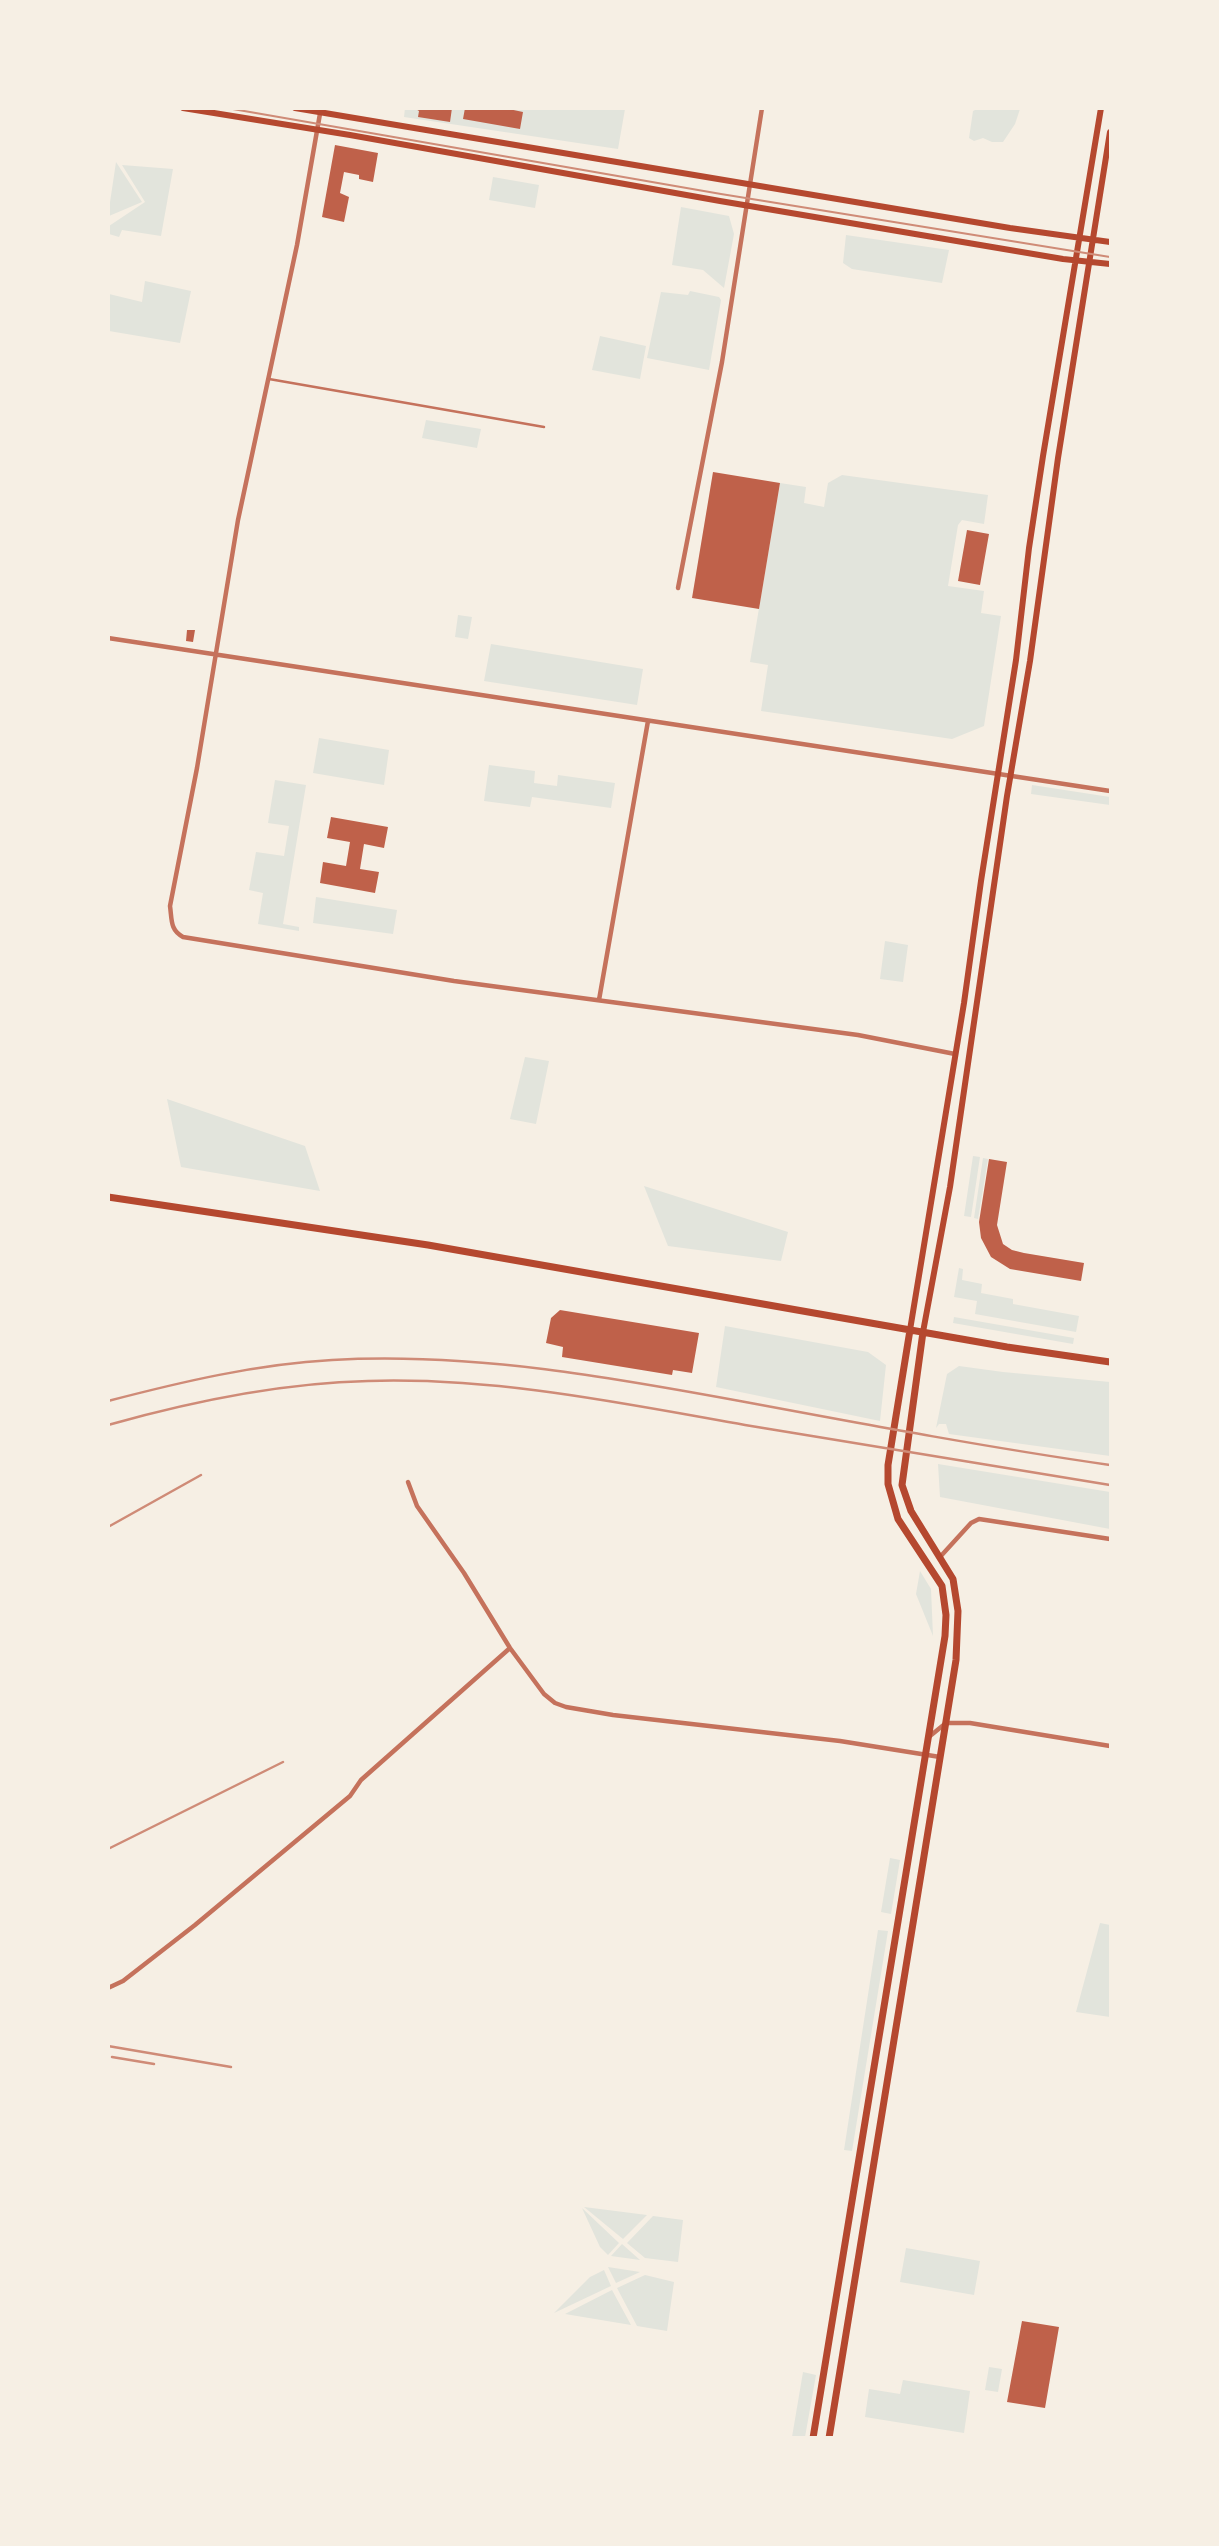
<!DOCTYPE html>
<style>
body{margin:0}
#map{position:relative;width:1219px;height:2546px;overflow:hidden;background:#f6efe4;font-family:"Fira Sans Condensed",sans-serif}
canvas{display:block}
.frame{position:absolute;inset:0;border:110px solid #f6efe4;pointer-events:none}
</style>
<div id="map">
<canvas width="1219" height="2546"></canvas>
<div class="frame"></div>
</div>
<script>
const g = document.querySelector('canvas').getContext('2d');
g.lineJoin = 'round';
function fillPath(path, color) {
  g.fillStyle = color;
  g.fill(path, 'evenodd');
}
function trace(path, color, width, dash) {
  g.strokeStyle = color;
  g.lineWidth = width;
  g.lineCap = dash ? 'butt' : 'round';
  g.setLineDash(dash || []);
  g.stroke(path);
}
fillPath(new Path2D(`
 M405,108l220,1 -7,40 -214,-32z
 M979,108l41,1 -5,15 -12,18h-11l-9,-4 -9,3 -5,-3 4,-27z
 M116,162l26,40 -33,14v-7z
 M122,165l51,4 -12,67 -39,-6 -3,7 -10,-3v-8l36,-24z
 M493,177l46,8 -4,23 -46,-8z
 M681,207l48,9 5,18 -10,54 -21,-18 -31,-5z
 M846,235l103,15 -7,33 -90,-14 -9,-6z
 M145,281l46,10 -11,52 -71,-12v-37l33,8z
 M690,291l29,6 2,3 -12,70 -62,-12 14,-66 27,3z
 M600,336l46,10 -6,33 -48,-9z
 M426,420l55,9 -4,19 -55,-10z
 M842,475l146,20 -4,29 -22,-4 -4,5 -10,61 36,5 -3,22 20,3 -17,110 -32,13 -191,-28 7,-46 -18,-3 30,-179 26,4 -2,16 20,4 4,-24z
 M458,615l14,2 -4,22 -13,-2z
 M491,644l152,25 -6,36 -153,-24z
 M319,738l70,12 -5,35 -71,-12z
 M489,765l46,6 -1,12 23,3 1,-11 57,8 -4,25 -79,-11 -2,10 -46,-6z
 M275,780l31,5 -23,139 16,3v4l-41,-7 5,-31 -14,-3 7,-38 28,4 5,-30 -21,-3z
 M1032,785l78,12v8l-79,-11z
 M316,897l81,13 -4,24 -80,-11z
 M885,941l23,4 -5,37 -23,-3z
 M525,1057l24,4 -13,63 -26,-5z
 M167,1099l138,47 15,45 -139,-24z
 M973,1156l7,1 -9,60 -7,-1z
 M983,1158l5,1 -10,60 -4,-1z
 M644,1186l144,46 -7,29 -113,-15z
 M959,1268l4,1 -1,11 20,4 -1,9 32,6v5l66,12 -3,16 -101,-18 2,-13 -23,-4z
 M954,1317l120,21 -1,6 -120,-21z
 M725,1326l143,26 18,13 -6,56 -164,-34z
 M959,1366l44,6 107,10v74l-161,-22 -3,-10h-7l-3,4 11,-54z
 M938,1464l172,28v37l-170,-32z
 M920,1571l11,18 2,47 -17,-42z
 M890,1858l10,2 -9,54 -10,-2z
 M1100,1923l10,2v92l-34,-5z
 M878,1930l10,1 -36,220 -8,-1z
 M584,2207l63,8 -24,24z
 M582,2208l37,35 -11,12 -8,-8z
 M653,2216l30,4 -5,42 -33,-4 -18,-15z
 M622,2244l18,16 -29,-4z
 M906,2248l74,13 -6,34 -74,-13z
 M608,2267l32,5 -24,11z
 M604,2270l7,16 -57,27 36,-36z
 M645,2275l29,7 -7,49 -30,-5 -20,-38z
 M612,2290l19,35 -66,-11z
 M989,2367l13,2 -4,23 -13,-2z
 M803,2372l13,3 -11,62h-13z
 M903,2380l67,11 -6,42 -99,-16 4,-28 31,5z`), '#e2e4dc');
fillPath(new Path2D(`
 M414,108h38l-2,14 -32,-5 1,-6z
 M465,108h39l19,4 -3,17 -57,-10z
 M335,145l43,8 -5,29 -14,-3v-4l-15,-3 -4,21 9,4 -5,25 -22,-5z
 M713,472l67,11 -21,126 -67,-11z
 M967,530l22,4 -9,51 -22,-4z
 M187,630h8l-2,12 -7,-1z
 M331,817l57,10 -4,21 -20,-4 -4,25 19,3 -4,21 -55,-10 3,-21 23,4 4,-24 -23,-4z
 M989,1159l18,3 -10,63 6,19 9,6 12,3 60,10 -3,18 -71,-12 -19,-12 -10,-19 -2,-16z
 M560,1310l139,23 -7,40 -19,-3 -1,5 -110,-18 1,-10 -17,-4 5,-25z
 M1022,2321l37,6 -14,81 -38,-6z`), '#bf614a');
trace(new Path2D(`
 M269,379l275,48`), '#c5725c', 2.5);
trace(new Path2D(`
 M321,108l-24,137 -59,275 -41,248 -27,138c2,14 0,24 13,31l271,44 404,54 97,19
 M678,588l44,-226 40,-254
 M108,638l1002,153
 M599,1000l49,-279
 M408,1482l9,24 47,67 46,75 34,46 11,9 11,4 47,8 227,26 100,16
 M940,1557l31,-34 8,-4 131,20
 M930,1736l16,-13h24l140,23
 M108,1988l15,-7 72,-56 155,-129 11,-16 149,-132`), '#c5725c', 4.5);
trace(new Path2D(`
 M183,108l167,27 370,66 343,58 47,5
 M295,108l715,120 100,14
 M910,1330l54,-327 17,-122 35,-221 13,-112 14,-92 58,-348
 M923,1332l27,-145 57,-391 23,-135 28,-203 52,-326`), '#b5482f', 6);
trace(new Path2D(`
 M108,1197l320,48 579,102 103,15
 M813,2438l132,-802 1,-21 -4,-29 -44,-67 -10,-35v-19l22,-135
 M829,2438l127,-778 2,-49 -5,-32 -42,-68 -9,-26 21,-153`), '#b5482f', 7);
trace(new Path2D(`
 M227,108l494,86 389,63`), '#cf8b77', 2);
trace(new Path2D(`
 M108,1401c73,-19 149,-37 224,-41 143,-8 284,18 424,44 118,22 236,44 354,61
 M108,1425c85,-24 172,-42 260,-44 127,-4 253,22 377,44 122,21 244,41 365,60
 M108,1527l93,-52
 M108,1849l175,-87
 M108,2046l123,21
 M112,2057l42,7`), '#cf8b77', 2.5);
</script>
